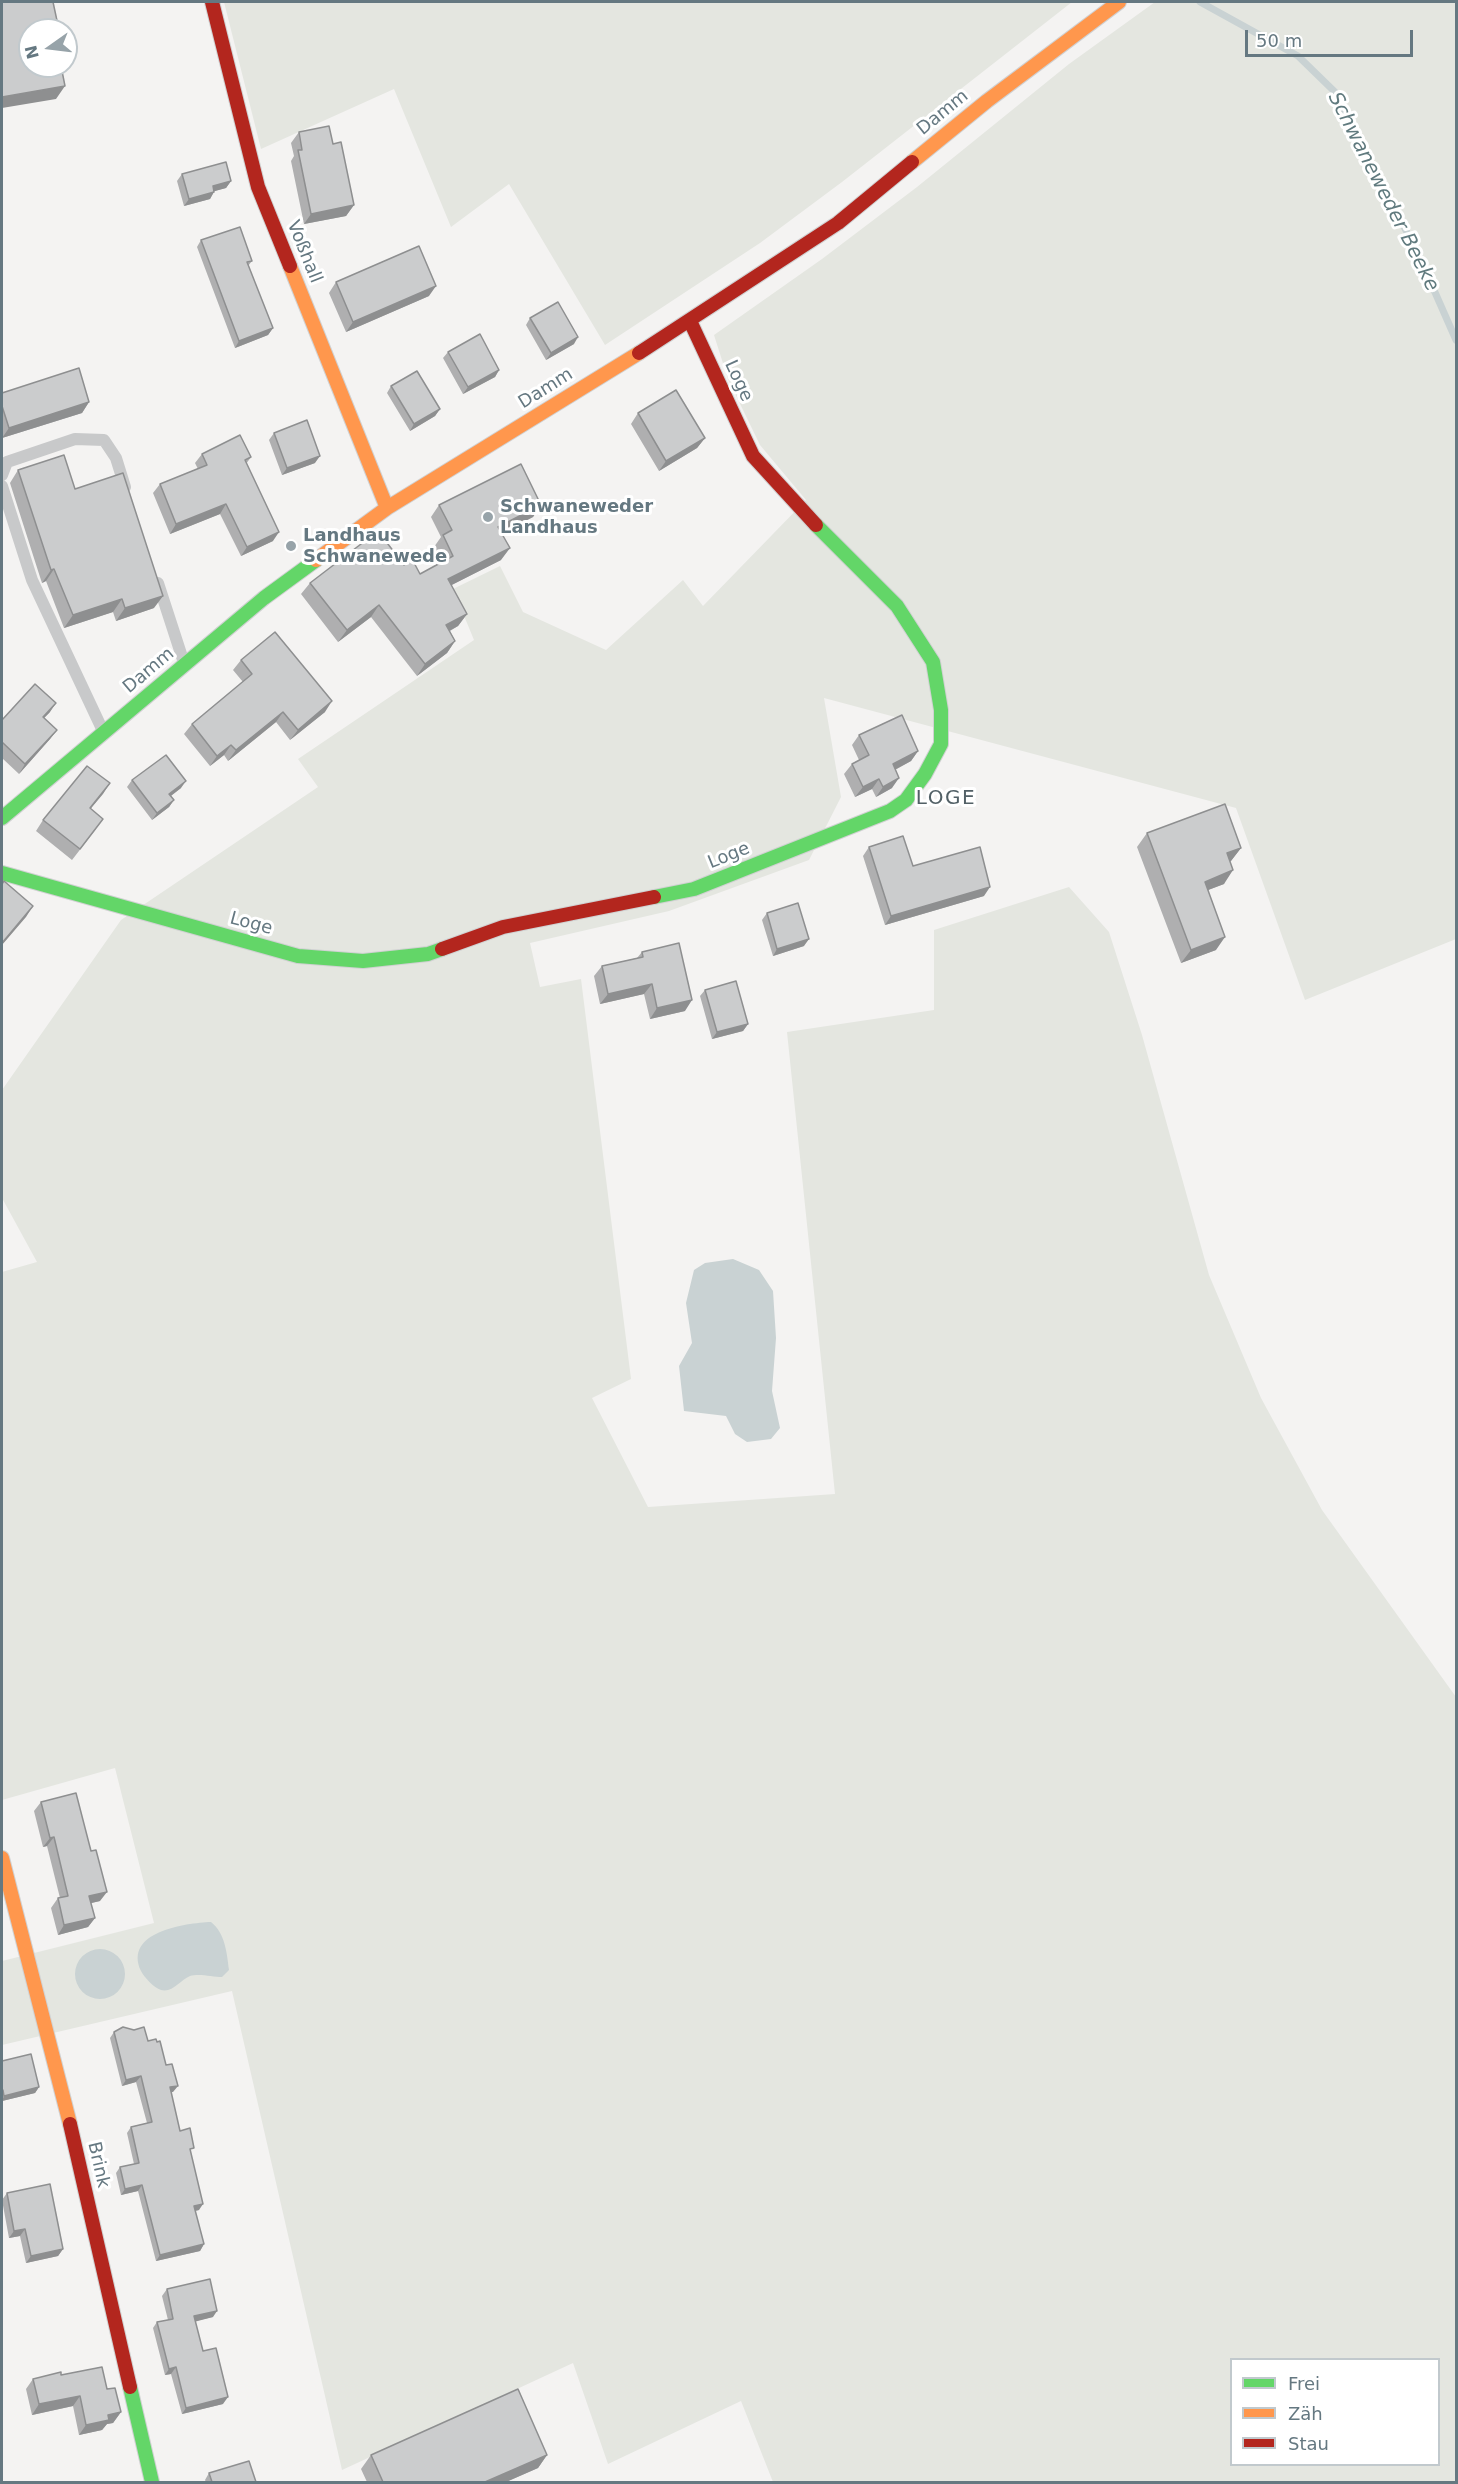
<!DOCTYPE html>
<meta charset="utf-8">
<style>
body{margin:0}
#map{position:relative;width:1458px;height:2484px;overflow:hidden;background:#f4f3f2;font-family:"DejaVu Sans",sans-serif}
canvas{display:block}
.frame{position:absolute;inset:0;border:3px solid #657881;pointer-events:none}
.legend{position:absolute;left:1230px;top:2358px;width:210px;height:108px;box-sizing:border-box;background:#fff;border:2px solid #c1c9cd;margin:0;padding:8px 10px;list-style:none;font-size:18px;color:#657881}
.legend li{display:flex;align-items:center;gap:12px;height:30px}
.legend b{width:30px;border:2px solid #c1c9cd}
.north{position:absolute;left:18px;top:18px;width:60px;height:60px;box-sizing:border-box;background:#fff;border:2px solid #c1c9cd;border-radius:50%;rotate:256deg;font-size:16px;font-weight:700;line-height:24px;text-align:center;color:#657881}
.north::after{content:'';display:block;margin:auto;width:21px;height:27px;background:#97a3a9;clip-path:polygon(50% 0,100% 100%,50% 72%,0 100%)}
.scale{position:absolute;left:1245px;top:30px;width:168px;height:27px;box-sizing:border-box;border:3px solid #657881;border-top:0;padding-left:8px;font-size:18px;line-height:21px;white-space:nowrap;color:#657881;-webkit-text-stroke:4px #fff;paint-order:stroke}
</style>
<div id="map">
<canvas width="1458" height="2484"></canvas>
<div class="frame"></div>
<ul class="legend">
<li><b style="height:8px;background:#63d668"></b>Frei</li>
<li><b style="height:8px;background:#ff974d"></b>Zäh</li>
<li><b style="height:8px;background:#b3261e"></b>Stau</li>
</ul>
<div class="north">N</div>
<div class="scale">50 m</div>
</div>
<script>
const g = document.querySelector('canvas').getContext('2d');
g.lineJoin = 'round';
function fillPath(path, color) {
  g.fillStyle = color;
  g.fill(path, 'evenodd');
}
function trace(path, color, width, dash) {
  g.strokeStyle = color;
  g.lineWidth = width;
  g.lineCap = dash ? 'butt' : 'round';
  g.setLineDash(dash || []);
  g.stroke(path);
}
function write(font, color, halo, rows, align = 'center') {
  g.font = font + ' "DejaVu Sans",sans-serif';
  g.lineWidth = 6;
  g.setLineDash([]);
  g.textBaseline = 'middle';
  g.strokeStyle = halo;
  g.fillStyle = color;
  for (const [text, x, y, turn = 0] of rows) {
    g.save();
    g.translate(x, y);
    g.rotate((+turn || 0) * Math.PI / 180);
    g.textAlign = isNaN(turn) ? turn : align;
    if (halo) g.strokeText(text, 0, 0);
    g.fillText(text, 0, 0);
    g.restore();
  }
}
fillPath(new Path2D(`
 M224,2h848l-230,180 -82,61 -155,102 -96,-161 -58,43 -57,-138 -133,60z
 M1155,2h301v937l-151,61 -69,-192 -412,-110 17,99 -32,63 -140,51 -139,32 10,44 41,-8 50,400 -39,19 56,109 187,-13 -48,-462 147,-22v-80l135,-43 40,45 33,103 67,240 52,123 61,112 134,187v785h-683l-32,-81 -133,63 -35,-101 -231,107 -110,-479 -230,54v-84l152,-38 -39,-155 -113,32v-528l35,-10 -35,-64v-108l119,-170 197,-133 -20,-28 176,-119 -21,-51 47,-23 23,46 83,38 77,-70 20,26 103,-106 -46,-55 -32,-66 -14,-44 108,-76 95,-72 152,-123zM1232,2360h206v104h-206z`), '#e4e6e0');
fillPath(new Path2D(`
 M733,1259l26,11 14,21 3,47 -4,53 8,37 -9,11 -24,3 -12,-8 -9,-18 -42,-5 -5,-45 13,-23 -6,-40 8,-33 11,-7z
 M211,1922c14,11 16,31 18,48l-7,7c-9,0 -23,-4 -32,-1 -10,4 -17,17 -29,14 -7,-2 -17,-13 -20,-19 -18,-39 44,-48 70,-49z
 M75 1974a25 25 0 1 1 50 0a25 25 0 1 1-50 0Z`), '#c9d2d3');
trace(new Path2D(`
 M1200,2l98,54 37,36 84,164 37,84`), '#c9d2d3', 7);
const fast = new Path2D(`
 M2,818l262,-220 52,-38
 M2,873l296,83 65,5 65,-7 14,-5
 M654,897l40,-8 196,-78 16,-11 19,-26 16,-30v-34l-8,-48 -36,-56 -81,-81
 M130,2387l22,95`);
const slow = new Path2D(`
 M912,162l75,-61 132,-99
 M290,266l97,242
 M316,560l71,-52 252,-155
 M2,1858l68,266`);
const jam = new Path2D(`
 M212,2l46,185 32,79
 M690,321l63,135 63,69
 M639,353l199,-130 74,-61
 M442,949l61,-22 151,-30
 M70,2124l60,263`);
trace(fast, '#d0d1d2', 16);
trace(slow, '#d0d1d2', 16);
trace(jam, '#d0d1d2', 16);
trace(new Path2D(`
 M2,475l5,-13 68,-23 29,1 12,18 9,29
 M2,486l30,94 71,151
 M158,583l26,80`), '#c8c9ca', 12);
trace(fast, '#63d668', 14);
trace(slow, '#ff974d', 14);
trace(jam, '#b3261e', 14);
fillPath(new Path2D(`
 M299,132l55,73 -8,11 -42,8 -13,-63 3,-5 -3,-13z
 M182,174l49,7 -5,7 -12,3 -4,8 -26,7 -7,-25z
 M201,240l51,21 -4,5 25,62 -5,7 -33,13 -38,-101z
 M336,282l93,14 -83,36 -17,-39z
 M530,318l44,26 -28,16 -20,-35z
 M448,352l51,18 -4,7 -32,17 -20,-36z
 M391,386l49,23 -5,7 -25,15 -23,-38z
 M2,393l87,9 -7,11 -80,25z
 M638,413l67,25 -8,10 -38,23 -28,-47z
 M274,433l41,30 -33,12 -13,-35z
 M202,454l49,3 -5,7 27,77 -32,15 -21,-42 -50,20 -17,-41 7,-9 38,-15 -3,-6z
 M18,470l57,19 79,119 -38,13 -3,-9 -49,16 -18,-47 -4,2 -2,-6 -30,-94z
 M439,505h102l-8,12 -31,16 -1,27 -50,25 16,29 -9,12 -8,5 5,10 -8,12 -30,23 -46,-59 -33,25 -37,-48 9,-11 94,-18 16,9 22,-12 -8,-15 7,-10 -10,-20z
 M241,660l84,52 -35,28 -14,-18 -48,39 -4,-6 -14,11 -26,-32 8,-10 51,-42 -10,-12z
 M50,712l-6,6 13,12 -7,9 -31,35 -17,-16v-38z
 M859,735l59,16 -7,10 -16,9 -3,18 -16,9 -4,-8 -17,8 -11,-23 8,-10 7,-4 -7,-15z
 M132,780l49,8 -10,8 3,4 -5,7 -17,13 -25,-33z
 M110,783l-20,26 6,20 -24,31 -36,-29 7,-11z
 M1147,833l94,15 -11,14 -6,22 -16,6 8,60 -35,13 -44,-116z
 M869,847l44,19 71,30 -99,29 -22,-69z
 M767,913l37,33 -31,10 -11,-36z
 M642,952l43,59 -35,8 -6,-25 -44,10 -6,-28 8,-10 35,-8z
 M705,990l43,34 -5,7 -31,8 -12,-43z
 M41,1802l59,99 -9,2 4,15 -7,9 -30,8 -7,-27 7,-10h2l-13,-52 -4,1 -9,-36z
 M114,2032l34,9 25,51h-2l9,39 11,22 8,57 -4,1 9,33 -4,7 -44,10 -18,-70 -17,4 -5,-22 4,-6 14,-3 -7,-31 4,-6 16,-4 -11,-41 -14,4 -12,-48z
 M2,2061l37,26 -4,6 -33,8z
 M7,2193l56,56 -5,7 -32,7 -6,-27 -11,2 -7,-38z
 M167,2289l46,28 -18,4 8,30 20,53 -41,10 -11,-40 -6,1 -12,-47 4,-6 11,-2 -6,-24z
 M61,2375l46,14 14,23 -8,11 -6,1 -5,6 -23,5 -6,-29 -41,9 -6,-26 7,-10z
 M371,2455h176l-9,13 -32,14h-139l-6,-13z
 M209,2473l47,9h-50l-1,-2z`), '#afafb0');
fillPath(new Path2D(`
 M65,86l-9,13 -54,9v-11z
 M231,181l-5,7 -18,5 5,-7z
 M214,192l-4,7 -26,7 5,-7z
 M354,205l-8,11 -42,8 7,-10z
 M436,286l-7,10 -83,36 7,-10z
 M273,328l-5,7 -33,13 4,-7z
 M578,337l-4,7 -28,16 5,-7z
 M499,370l-4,7 -32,17 5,-7z
 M89,402l-7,11 -80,25 7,-10z
 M440,409l-5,7 -25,15 4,-7z
 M705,438l-8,10 -38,23 7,-10z
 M320,456l-5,7 -33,12 5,-7z
 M226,504l-6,10 -50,20 6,-10z
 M541,505l-8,12 -43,22 8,-12z
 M279,532l-6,9 -32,15 6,-9z
 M510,548l-9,12 -61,31 8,-12z
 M54,569l-8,12 -4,2 9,-13z
 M163,596l-9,12 -38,13 9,-13z
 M122,599l-9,13 -49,16 9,-13z
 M379,605l-8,12 -33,25 9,-12z
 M467,614l-9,12 -20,11 8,-12z
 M455,641l-8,12 -30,23 8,-12z
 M332,701l-7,11 -35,28 8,-10z
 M56,703l-6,9 -14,14 7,-9z
 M283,712l-7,10 -48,39 8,-11z
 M57,730l-7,9 -31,35 6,-10z
 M231,745l-7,10 -14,11 7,-10z
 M918,751l-7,10 -26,14 8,-11z
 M899,778l-7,10 -16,9 7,-10z
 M879,779l-7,10 -17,8 8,-10z
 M186,781l-5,7 -17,13 5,-7z
 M110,783l-7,11 -21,25 8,-11z
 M174,800l-5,7 -17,13 5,-7z
 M1241,848l-10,13 -14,5 10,-13z
 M1233,870l-9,14 -29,11 10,-13z
 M990,887l-6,9 -99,29 6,-9z
 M33,906l-7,11 -24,28v-2z
 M1225,937l-9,13 -35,13 10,-13z
 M809,939l-5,7 -31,10 4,-7z
 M652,984l-8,10 -44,10 8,-10z
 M692,1000l-7,11 -35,8 7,-11z
 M748,1024l-5,7 -31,8 5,-7z
 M54,1837l-7,9 -4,1 7,-9z
 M107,1892l-7,9 -17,4 6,-9z
 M95,1918l-7,9 -30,8 6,-10z
 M141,2076l-5,6 -14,4 4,-6z
 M178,2086l-5,6 -7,1 4,-6z
 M39,2087l-4,6 -33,8 2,-5z
 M142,2185l-4,6 -17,4 4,-6z
 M203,2204l-4,6 -9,2 4,-6z
 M25,2229l-5,7 -11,2 5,-7z
 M204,2244l-4,7 -44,10 4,-6z
 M63,2249l-5,7 -32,7 5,-7z
 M217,2311l-4,6 -23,6 4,-7z
 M176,2367l-5,7 -6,1 4,-6z
 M80,2396l-7,10 -41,9 7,-11z
 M228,2397l-5,7 -41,10 4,-6z
 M121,2412l-8,11 -6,1 -5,6 -23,5 7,-10 22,-10z
 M547,2455l-9,13 -32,14h-21z`), '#8e8f90');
const building = new Path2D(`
 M2,2h51l6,28h-29v36h31l4,20 -63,11z
 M329,126l4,18 8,-2 13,63 -43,9 -13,-64h4l-3,-18z
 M226,162l5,19 -18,5 1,6 -25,7 -7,-25z
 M240,227l12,34 -5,1 26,66 -34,13 -38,-101z
 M419,246l17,40 -83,36 -17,-40z
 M558,302l20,35 -27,16 -21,-35z
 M480,334l19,36 -31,17 -20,-35z
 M79,368l10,34 -80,26 -7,-22v-13z
 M417,371l23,38 -26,15 -23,-38z
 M676,390l29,48 -39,23 -28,-48z
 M307,420l13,36 -33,12 -13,-35z
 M240,435l11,22 -6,3 34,72 -32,15 -21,-43 -50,20 -16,-40 47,-19 -5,-11z
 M64,455l11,34 48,-16 40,123 -38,12 -3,-9 -49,16 -19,-46 -3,1 -2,-6 -31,-94z
 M521,464l20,41 -43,22 12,21 -62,31 19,35 -21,11 9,16 -30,23 -46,-59 -32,25 -37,-47 68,-52 26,34 8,-6 8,15 33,-18 -10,-21 9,-5 -13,-25z
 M275,632l57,69 -34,29 -15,-18 -47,38 -5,-5 -14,11 -25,-32 60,-50 -11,-14z
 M35,684l21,19 -13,14 14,13 -32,34 -23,-22v-22z
 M902,715l16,36 -25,13 6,14 -16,9 -4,-8 -16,8 -11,-23 17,-9 -10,-20z
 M166,755l20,26 -17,13 5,6 -17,13 -25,-33z
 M87,766l23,17 -20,25 13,11 -23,30 -37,-29z
 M1225,804l16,44 -14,5 6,17 -28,12 20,55 -34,13 -44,-117z
 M903,836l10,30 67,-19 10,40 -99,29 -22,-69z
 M4,881l29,25 -31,37v-59z
 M798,903l11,36 -32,10 -10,-36z
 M679,943l13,57 -35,8 -5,-24 -44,10 -6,-28 41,-9 -1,-5z
 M736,981l12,43 -31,8 -12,-42z
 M76,1793l15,58 5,-1 11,42 -18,4 6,22 -31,7 -6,-27 10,-2 -14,-59 -4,1 -9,-36z
 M123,2027l11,3 10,-3 4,14 8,-2 1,3 3,-1 6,24 6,-1 6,22 -8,1 10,44 10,-3 4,20 -4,1 13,55 -9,2 10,38 -44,11 -18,-70 -17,4 -5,-22 19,-4 -8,-36 21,-5 -11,-46 -15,4 -12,-48z
 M31,2054l8,33 -35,9 -1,-6h-1v-29z
 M50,2184l13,65 -32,7 -6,-27 -11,2 -7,-38z
 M210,2279l7,32 -23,5 9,35 13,-3 12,49 -42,11 -10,-41 -7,2 -12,-47 16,-3 -6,-30z
 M102,2367l5,22 8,-1 6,24 -13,3 1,5 -23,5 -6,-29 -41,8 -6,-25 28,-7v3z
 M518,2389l29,66 -62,27h-102l-12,-27z
 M249,2461l7,21h-44l-3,-9z`);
fillPath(building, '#cbcccd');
trace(building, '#8e8f90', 1.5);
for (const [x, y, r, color] of [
 [488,517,6,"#97a3a9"],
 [291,546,6,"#97a3a9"]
]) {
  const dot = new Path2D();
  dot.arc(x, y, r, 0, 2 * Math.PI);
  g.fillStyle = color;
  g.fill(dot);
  trace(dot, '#fff', 2);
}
write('18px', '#657881', '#fff', [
 ["Damm",943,113,-39],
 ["Voßhall",304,252,68],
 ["Loge",738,381,65],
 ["Damm",546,389,-32],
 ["Damm",149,671,-40],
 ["Loge",729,856,-22],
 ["Loge",251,924,15],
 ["Brink",98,2165,77]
]);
write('bold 18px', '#657881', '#fff', [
 ["Schwaneweder",500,507],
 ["Landhaus",500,528],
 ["Landhaus",303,536],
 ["Schwanewede",303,557]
], 'left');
write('italic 20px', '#607a7e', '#fff', [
 ["Schwaneweder Beeke",1383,192,63]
]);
g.letterSpacing = '1.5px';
write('20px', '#526066', '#fff', [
 ["LOGE",946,799]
]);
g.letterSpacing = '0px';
</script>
